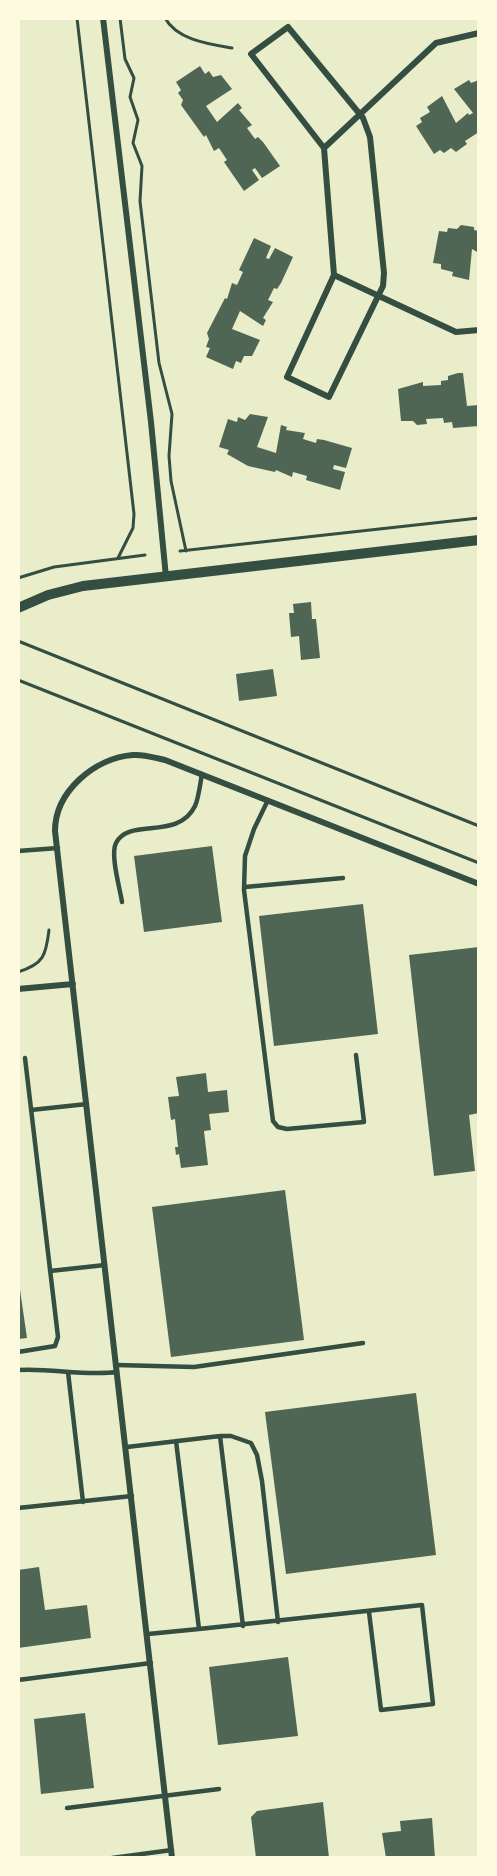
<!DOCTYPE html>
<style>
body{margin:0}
#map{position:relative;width:497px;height:1876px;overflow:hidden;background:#e9edc9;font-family:"Noto Sans",sans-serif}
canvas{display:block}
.frame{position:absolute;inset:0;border:20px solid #fefae0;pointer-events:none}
</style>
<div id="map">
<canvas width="497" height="1876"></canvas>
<div class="frame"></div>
</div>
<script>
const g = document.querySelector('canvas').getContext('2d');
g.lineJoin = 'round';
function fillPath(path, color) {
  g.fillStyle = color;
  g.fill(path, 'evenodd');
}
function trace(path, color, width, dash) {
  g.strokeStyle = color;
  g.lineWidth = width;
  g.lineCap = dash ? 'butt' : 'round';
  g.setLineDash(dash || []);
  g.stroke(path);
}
fillPath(new Path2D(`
 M200,66l5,8 4,-3 4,6 8,-2 11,14 -26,17 11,16 21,-19 4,5 -3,2 13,15 -5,3 8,11 3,-2 5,5 17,24 -18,12 -7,-10 -3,2 7,10 -15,11 -20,-29 3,-2 -8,-12 -5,3 -8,-16 -2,2 -23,-32 2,-5 -5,-7 3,-3 -5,-8z
 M469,80l2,3 8,-3v52l-14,9 2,3 -11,8 -5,-4 -7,5 -4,-3 -6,4 -18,-28 6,-4 -2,-4 10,-6 -3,-5 15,-11 14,27 12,-10 1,2 4,-2 -19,-24z
 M461,225l13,2v3l5,1v22l-7,-4 -3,31 -17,-4 1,-4 -12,-3v-5l-8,-1 6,-32 8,1 1,-4 9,1z
 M254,238l17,8 -5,12 3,1 6,-11 18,9 -12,26 -4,6 -3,-1 -6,12 5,2 -10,16 3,2 -3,6 -23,-15 -8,18 28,11 -8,16h-8l-3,7 -5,-2 -3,8 -27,-12 4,-9 -4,-1 3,-8 -2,-6 18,-35 2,1 5,-16 5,2 6,-13 -4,-2z
 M458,373h5l4,33 12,-1v21l-26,2 -1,-6 -8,1 -1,-5 -17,1 1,5 -10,1 -4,-4h-12l-3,-32 25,-7v4l18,-1v-4l7,-1v-4z
 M250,414l18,3 -11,30 19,6 5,-28 6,2 -1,3 19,3 -2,6 13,4 1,-4 7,1 28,8 -6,20 -12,-3 -1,4 12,3 -5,18 -34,-10 1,-4 -14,-4 -1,5 -16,-7 -1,2 -27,-6 -21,-12 2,-4 -10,-3 9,-28 9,3 1,-5 7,3z
 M311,602l1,17h4l4,39 -19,2 -2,-24 -8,1 -2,-24h5l-1,-9z
 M273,669l4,27 -38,5 -3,-27z
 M212,846l10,76 -78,10 -10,-76z
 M363,904l15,130 -104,12 -15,-130z
 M479,947v166l-10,2 6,56 -41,5 -25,-221z
 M206,1073l2,19 19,-2 2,22 -20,2 2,16 -7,1 4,34 -27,3 -2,-14 -3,1 -1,-8h3l-3,-28 -4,1 -3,-23 11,-1 -3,-19z
 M285,1190l19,150 -133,17 -19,-150z
 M18,1276l9,62 -9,1z
 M416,1393l20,162 -150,19 -21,-162z
 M39,1567l6,43 42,-5 4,33 -73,10v-78z
 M288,1657l10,79 -80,9 -9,-78z
 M85,1713l9,75 -53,6 -7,-75z
 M323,1802l6,56h-73l-5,-41 6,-6z
 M432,1818l3,40h-49l-4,-25 19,-2 -1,-10z`), '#4f6655');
trace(new Path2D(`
 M77,18l57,496 -1,14 -15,30
 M120,18l5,41 9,19 -4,19 8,23 -5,23 9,23 -2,35 19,162 13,51 -3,42 2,25 15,70
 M165,18c12,22 44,26 67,30
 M180,551l299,-33
 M18,578l36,-11 91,-12
 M18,641l461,185
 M18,680l461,183
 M18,972c26,-8 28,-17 31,-42`), '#344e41', 3);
trace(new Path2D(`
 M268,800l-14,29 -9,27 -1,34 29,231 5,6 9,2 77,-7 -8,-67
 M18,851l40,-3
 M245,887l98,-9
 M122,902c-2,-13 -12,-48 -6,-59 13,-26 62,-2 79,-37 4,-9 5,-22 7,-32
 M31,1110l56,-6
 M50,1271l55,-6
 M18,1352l37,-6 3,-9 -33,-279
 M116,1365l78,2 169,-24
 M18,1370c34,-2 65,6 99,2
 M68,1372l15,130
 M220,1436l23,190
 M176,1441l23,188 223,-24 11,99 -52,6 -12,-98
 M127,1447l93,-11h11l20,7 6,12 5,26 16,141
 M18,1508l114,-12
 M148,1634l51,-5
 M18,1680l133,-17
 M67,1808l152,-19
 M112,1858l60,-8`), '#344e41', 4.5);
trace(new Path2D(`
 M103,18l48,404 15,155
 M479,33l-43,10 -112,105 10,127 122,57 23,-2
 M324,148l-73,-94 37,-27 75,91 7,19 14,136 -1,13 -54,111 -42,-20 47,-102
 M18,989l55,-5
 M172,1858l-117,-1027c0,-39 39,-73 78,-76 11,-1 22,3 32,5l314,124`), '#344e41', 6);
trace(new Path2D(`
 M18,608l30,-13 35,-9 396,-46`), '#344e41', 10);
</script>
